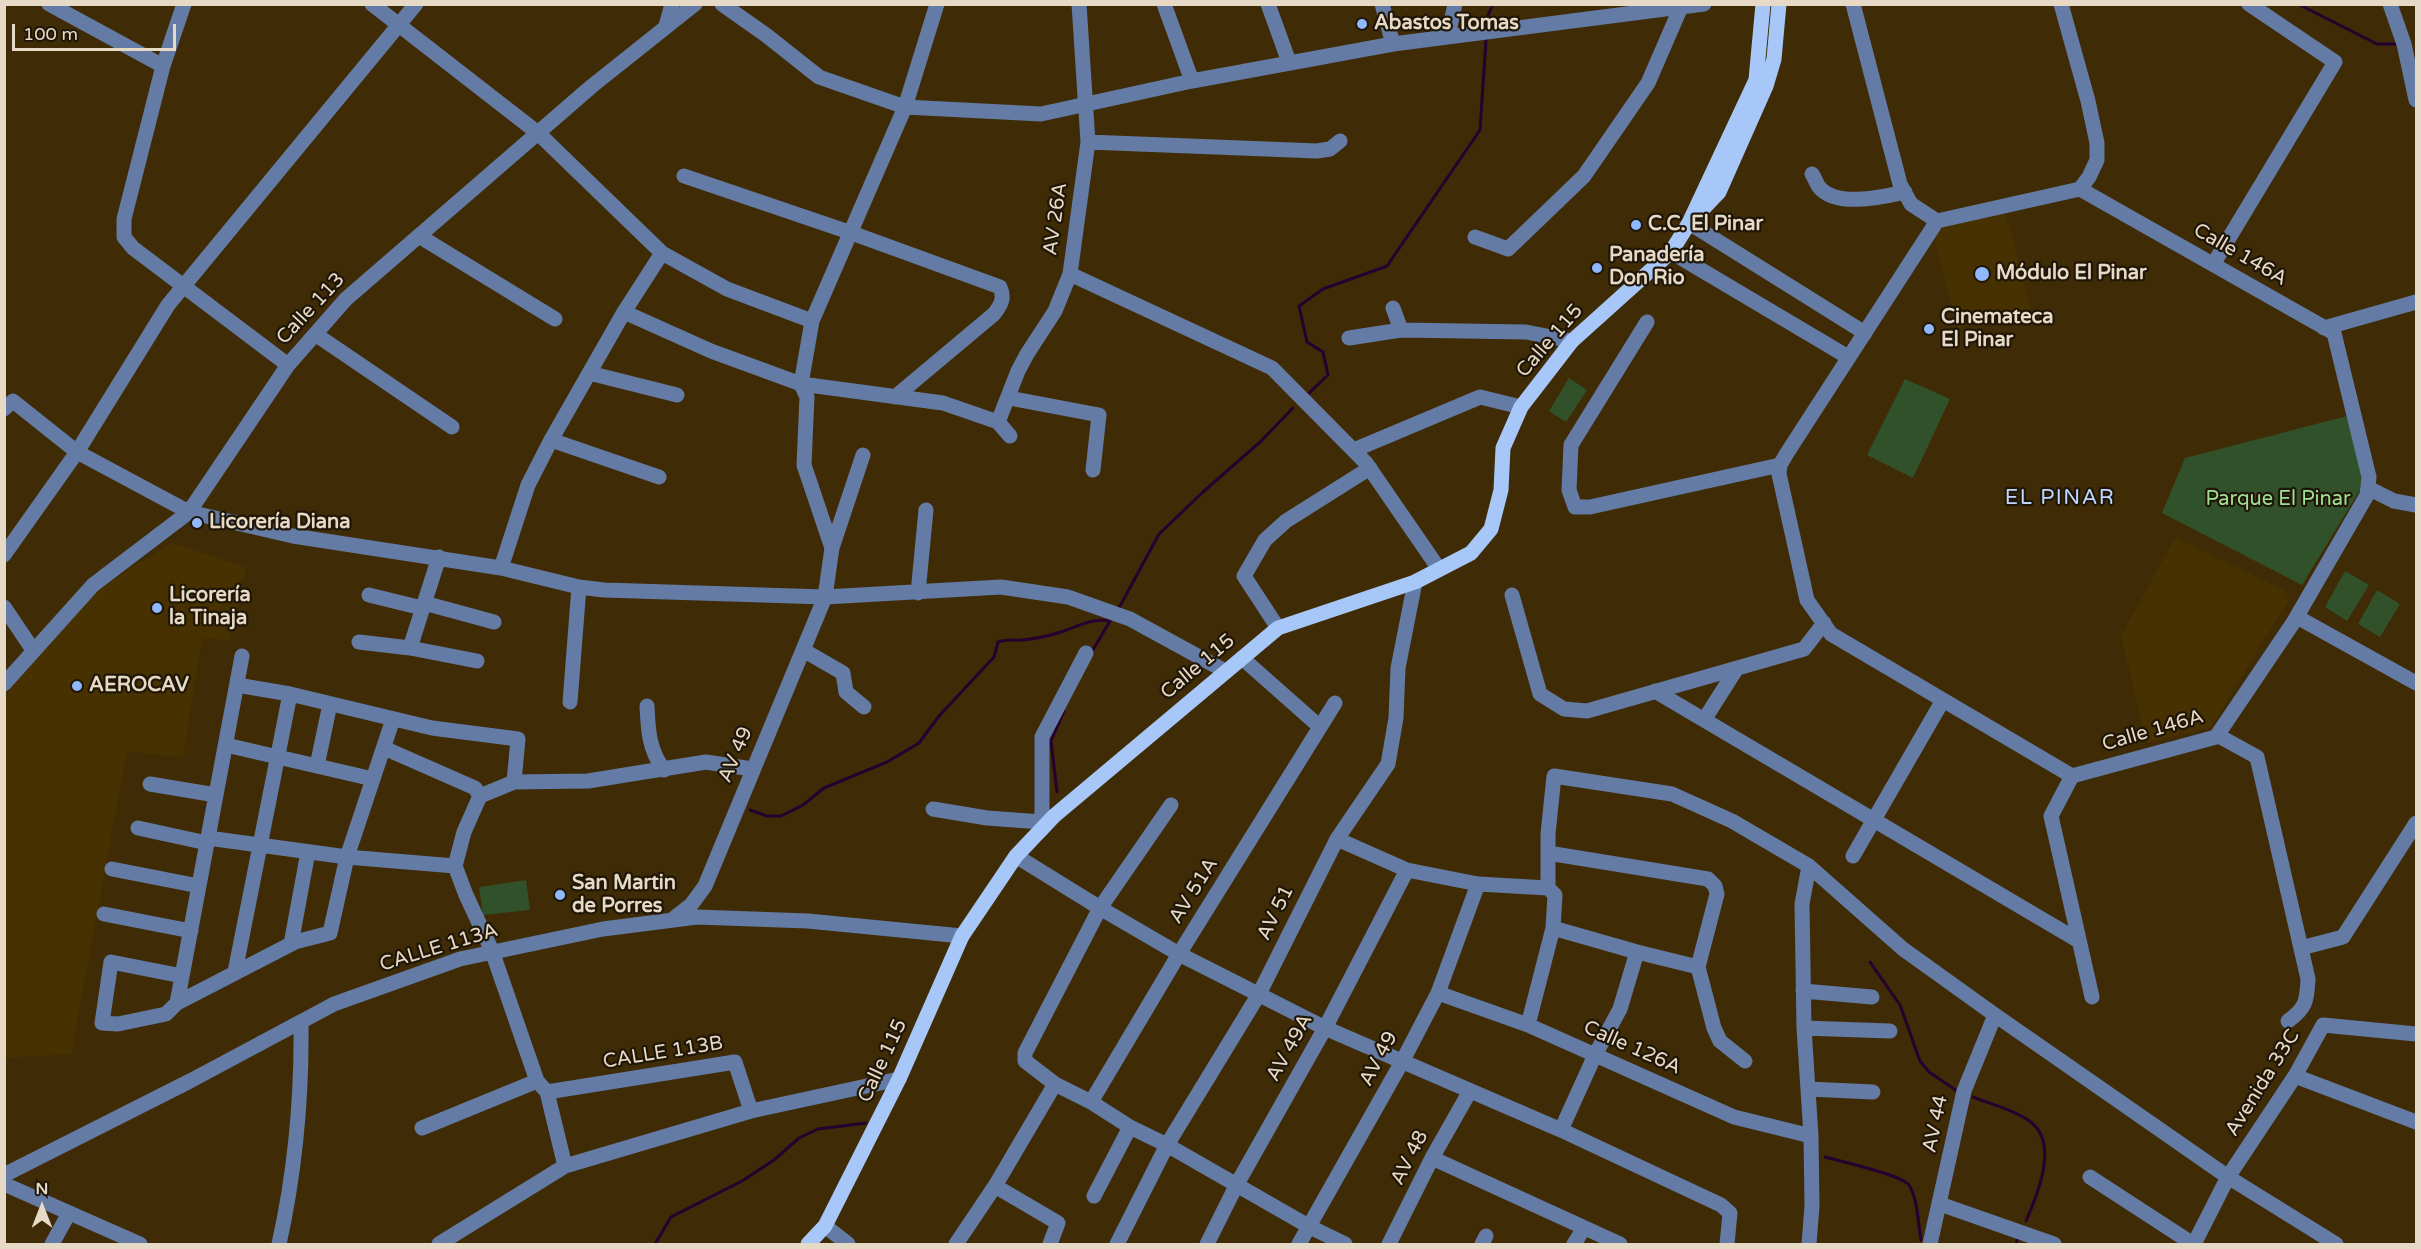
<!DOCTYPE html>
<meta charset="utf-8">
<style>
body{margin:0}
#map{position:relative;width:2421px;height:1249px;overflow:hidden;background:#3f2c06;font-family:"Varela Round",sans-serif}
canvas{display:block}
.frame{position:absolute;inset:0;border:6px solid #e6dac6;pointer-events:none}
.north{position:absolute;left:12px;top:1177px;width:60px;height:60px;-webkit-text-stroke:4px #1f1608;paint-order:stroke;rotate:0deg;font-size:16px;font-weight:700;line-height:24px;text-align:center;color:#e6dac6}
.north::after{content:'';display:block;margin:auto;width:21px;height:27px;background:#e6dac6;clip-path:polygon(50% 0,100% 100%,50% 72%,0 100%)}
.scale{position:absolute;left:12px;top:24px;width:164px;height:27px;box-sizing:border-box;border:3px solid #e6dac6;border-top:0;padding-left:8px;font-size:18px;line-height:21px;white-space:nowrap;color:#e6dac6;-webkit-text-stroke:4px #1f1608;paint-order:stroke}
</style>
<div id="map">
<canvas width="2421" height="1249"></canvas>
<div class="frame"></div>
<div class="north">N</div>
<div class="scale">100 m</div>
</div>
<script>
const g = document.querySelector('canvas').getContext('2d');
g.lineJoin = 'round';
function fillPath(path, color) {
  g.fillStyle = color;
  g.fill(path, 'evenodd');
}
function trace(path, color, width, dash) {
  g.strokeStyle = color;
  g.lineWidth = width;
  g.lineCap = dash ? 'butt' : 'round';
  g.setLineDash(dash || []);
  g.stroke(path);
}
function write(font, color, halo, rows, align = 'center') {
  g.font = font + ' "Varela Round",sans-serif';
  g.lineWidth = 4.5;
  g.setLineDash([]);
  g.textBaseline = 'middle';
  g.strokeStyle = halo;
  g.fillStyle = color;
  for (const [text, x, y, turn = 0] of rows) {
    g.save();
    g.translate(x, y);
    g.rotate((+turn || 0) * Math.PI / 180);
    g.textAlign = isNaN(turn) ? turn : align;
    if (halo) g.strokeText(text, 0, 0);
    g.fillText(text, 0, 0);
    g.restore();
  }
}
fillPath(new Path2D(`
 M2005,211l26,98 -73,19 -24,-90 6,-12z
 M2175,538l111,53 -2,6 5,2 -79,129 -63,15 -26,-107z
 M171,543l75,24 -16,74 -28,-4 -19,121 -56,-7 -56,303 -66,4v-359l12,-22 79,-86z`), '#483100');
fillPath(new Path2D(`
 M1569,378l18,12 -21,32 -17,-11z
 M1905,379l45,20 -37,79 -46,-23z
 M2347,416l15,60 -2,14 -58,95 -140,-72 23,-55z
 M2345,571l24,14 -22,36 -22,-14z
 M2377,590l23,14 -20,33 -22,-13z
 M526,880l4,30 -47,5 -4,-28z`), '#305129');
trace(new Path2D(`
 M2298,4l79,40h23
 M1486,20l7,-16
 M1307,395l21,-20 -5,-23 -16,-10 -8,-36 24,-17 64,-23 93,-136 6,-90
 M1119,608l40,-74 44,-42 57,-50 33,-34
 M1057,792l-6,-51 13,-30
 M750,810l17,6h14l22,-11 21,-17 63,-26 32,-19 20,-27 55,-59 4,-15c10,-4 14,-1 24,-2 13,-1 30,-5 42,-9 17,-6 29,-13 46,-10l-19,32
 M1870,962l30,43 20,56 9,11 28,19
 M1973,1097c17,7 48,15 60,27 25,22 4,72 -7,97
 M1825,1157c15,4 77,18 84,28 9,14 9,39 12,55
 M655,1244l16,-27 71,-36 32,-21 25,-22 19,-9 48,-6
 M2016,1244l2,-7`), '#27002f', 3);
trace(new Path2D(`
 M49,4l114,62
 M184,4l-21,62 -39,153v18l9,11 155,117
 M372,4l166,129 124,120 65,36 85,32
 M722,4l44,31 53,42 86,30 136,7 151,-33 201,-37 311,-40
 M1164,4l28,77
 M1268,4l21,58
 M1382,4l11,40
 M1853,4l47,180 11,20 26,17
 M2061,4l27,97 9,42v17l-8,17 -9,12
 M2390,4l14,40 12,56
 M666,26l6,-22
 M1448,36l7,-32
 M1088,142l229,9 13,-2 10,-8
 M1812,174c3,4 4,9 7,13 17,21 63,10 86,5
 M684,176l165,56 151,55c5,11 1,18 -6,27l-99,83
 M2080,189l254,144 35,144 -2,18 -74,128 -77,114 -144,39 -241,-142 -24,-34 -28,-126 1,-9 7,-12 150,-232z
 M1689,223l176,110
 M419,236l136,83
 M1475,237l33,12 76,-73 64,-93 33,-76
 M1671,252l177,105
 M2214,263l121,-201 -86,-58
 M1070,274l202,94 94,95 73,106
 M1393,308l8,22
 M624,312l87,39 90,33 142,19 55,19 12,14
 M1647,322l-76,123 -2,45 6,17h15l190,-42
 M2324,328l92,-26
 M315,334l137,93
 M1349,338l52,-8 125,2 46,9
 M589,373l88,22
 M1009,398l90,17 -6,55
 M4,409l9,-8 64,51 112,60 104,24 208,32 78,19 25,3 221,7 176,-10 67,10 62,22 95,52
 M998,422l20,-51 9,-17 28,-43 15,-37 18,-132 -9,-138
 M551,440l108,37
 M1354,450l126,-53 41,10
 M2368,488l26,13 22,4
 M832,548l31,-93
 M4,555l73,-103 91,-147 248,-301
 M501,568l27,-83 23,-45 73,-128 38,-59
 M918,593l8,-83
 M369,595l53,13
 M1512,595l28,99 24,15 23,2 217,-62 20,-26
 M424,603l70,19
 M4,607l29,43
 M2297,617l119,66
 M1278,628l-34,-52 21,-36 21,-19 84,-53
 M359,642l51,6 67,13
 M410,648l29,-91
 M803,650l40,23 3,19 18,15
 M242,656l-65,347 118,-61 35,-9 17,-76 46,-138
 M1242,658l78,69
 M4,684l89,-99 96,-73 99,-147 58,-66 246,-213 103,-82
 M237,685l53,9 142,34 86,11 -4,43
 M1655,691l424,250
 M570,702l9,-115
 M647,706c1,24 2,44 17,64
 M1704,720l33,-52
 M2217,735l40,22 51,222c-1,22 -2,29 -20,42
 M226,745l147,34
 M384,748l91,40 5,8
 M317,766l13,-62
 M2072,776l-21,40 41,181
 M150,784l66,11
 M1171,805l-71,103 -75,145v8l30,23 36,18 39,25 37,18 143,82 35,17
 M933,809l54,9 55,4
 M138,828l69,15
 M1042,829v-92l44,-84
 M208,838l139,19 108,9
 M1337,839l70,31 71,14 70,4
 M1548,853l160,26 7,7 2,8 -19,73 16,61 6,13 25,20
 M1016,856l84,52 79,46 146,74 236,102 160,75 9,8 -3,31
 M1853,856l90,-156
 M112,869l87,17
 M104,914l87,17
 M673,919l18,-14 14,-19 120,-289 7,-49 -28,-83 3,-68 -6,-13 11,-63 93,-214 32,-103
 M1553,928l84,24 61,15
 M291,944l17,-92
 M2301,948l42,-11 73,-114
 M235,972l55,-278
 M1803,991l69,6
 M1438,993l90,32 206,92 77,19
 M177,1003l-11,11 -48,10 -16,-1 9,-61 71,14
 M1528,1025l25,-97 2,-33 -7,-7v-54l6,-58 118,18 60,27 77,45 94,83 92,66 233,162 108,67
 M1804,1028l86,3
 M2295,1076l121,46
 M1808,1089l65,3
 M547,1092l188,-30 16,49
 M1091,1102l88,-148 156,-251
 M422,1128l115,-47
 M1561,1130l34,-75 25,-46 17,-57
 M1432,1158l188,86
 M565,1166l-18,-74 -10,-11 -45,-130 -26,-56 -11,-29 9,-34 16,-36 34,-14 74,-1 118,-19 46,7
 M4,1175l186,-94 144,-77 126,-45 143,-30 94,-12 111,4 154,15
 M2090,1177l103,67
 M4,1184l136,60
 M995,1186l63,37 -8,21
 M1094,1196l36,-69
 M1940,1204l114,40
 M825,1226l23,18
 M52,1244l17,-31
 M279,1244c16,-72 23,-148 22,-222
 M439,1244l126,-78 186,-55 148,-32
 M956,1244l39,-58 60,-102
 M1117,1244l50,-99 92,-151 78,-155 51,-75 8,-46 2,-50 17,-86
 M1207,1244l30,-60 88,-156 82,-158
 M1299,1244l104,-184 35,-67 40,-109
 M1389,1244l43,-86 38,-67
 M1482,1244l4,-8
 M1574,1244l10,-16
 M1809,1244l3,-38 -1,-70 -7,-108 -2,-124 7,-38
 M1930,1244l34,-153 31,-76
 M2194,1244l34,-67 67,-101 28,-51 93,9`), '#637ba5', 15);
trace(new Path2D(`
 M1698,214l21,-22 47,-106 8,-27 5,-55
 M808,1244l17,-18 74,-147 63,-143 54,-80 38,-40 224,-188 137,-46 56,-29 20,-24 10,-39 2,-42 18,-41 51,-66 99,-89 18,-29 67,-143 7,-76`), '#a8c7f9', 15);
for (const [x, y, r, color] of [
 [1362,24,6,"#8fb8fd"],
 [1636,225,6,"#8fb8fd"],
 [1597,268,6,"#8fb8fd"],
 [1982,274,8,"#8fb8fd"],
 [1929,329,6,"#8fb8fd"],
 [197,523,6,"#8fb8fd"],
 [157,608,6,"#8fb8fd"],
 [77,686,6,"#8fb8fd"],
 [560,895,6,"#8fb8fd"]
]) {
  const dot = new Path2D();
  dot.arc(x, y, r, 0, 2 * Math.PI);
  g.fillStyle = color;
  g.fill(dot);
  trace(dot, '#1f1608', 2);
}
write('bold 20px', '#e6dac6', '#1f1608', [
 ["Abastos Tomas",1374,24],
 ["C.C. El Pinar",1648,225],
 ["Panadería",1609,256],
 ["Don Rio",1609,279],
 ["Módulo El Pinar",1996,274],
 ["Cinemateca",1941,318],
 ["El Pinar",1941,341],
 ["Licorería Diana",209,523],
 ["Licorería",169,596],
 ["la Tinaja",169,619],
 ["AEROCAV",89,686],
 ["San Martin",572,884],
 ["de Porres",572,907]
], 'left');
write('20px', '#e6dac6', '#1f1608', [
 ["AV 26A",1056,219,-82],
 ["Calle 146A",2240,255,30],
 ["Calle 113",311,309,-47],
 ["Calle 115",1550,341,-49],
 ["Calle 115",1198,667,-40],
 ["Calle 146A",2153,731,-16],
 ["AV 49",736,755,-67],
 ["AV 51A",1194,891,-58],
 ["AV 51",1276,913,-64],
 ["CALLE 113A",439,948,-17],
 ["AV 49A",1290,1048,-61],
 ["Calle 126A",1632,1048,24],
 ["CALLE 113B",663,1053,-9],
 ["AV 49",1379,1059,-62],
 ["Calle 115",883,1061,-65],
 ["Avenida 33C",2263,1083,-58],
 ["AV 44",1936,1124,-78],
 ["AV 48",1410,1158,-63]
]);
write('20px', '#9fe192', '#1f1608', [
 ["Parque El Pinar",2278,500]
]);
g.letterSpacing = '1.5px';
write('21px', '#bfd7fe', '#1f1608', [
 ["EL PINAR",2060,498]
]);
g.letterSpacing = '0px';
</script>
